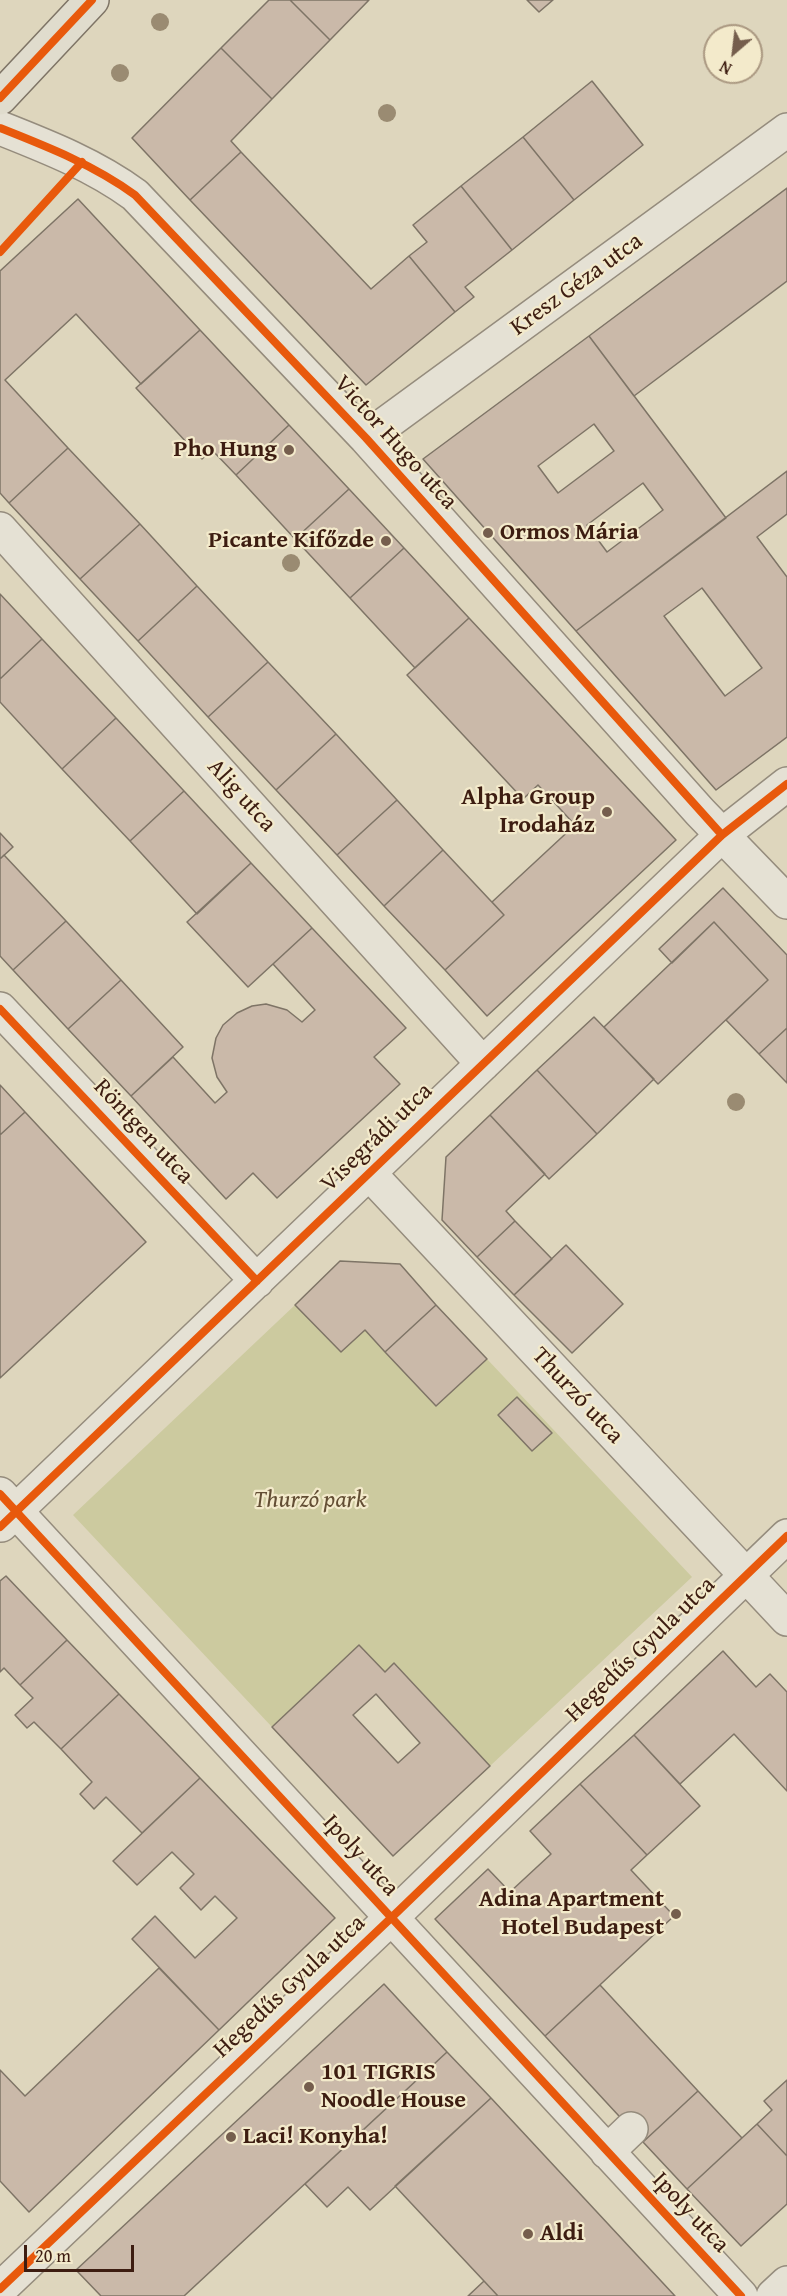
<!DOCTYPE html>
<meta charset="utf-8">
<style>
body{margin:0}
#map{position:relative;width:787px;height:2296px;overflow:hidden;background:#ded6bd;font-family:"Gentium Book Plus",serif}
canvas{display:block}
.north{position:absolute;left:703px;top:24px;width:60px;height:60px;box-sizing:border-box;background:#f3eacb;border:2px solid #aa9881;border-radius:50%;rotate:208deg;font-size:16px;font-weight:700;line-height:24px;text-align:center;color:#3d1d11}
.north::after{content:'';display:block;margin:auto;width:21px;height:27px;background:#755e4d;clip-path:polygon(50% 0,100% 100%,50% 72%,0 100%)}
.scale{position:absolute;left:24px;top:2245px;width:110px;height:27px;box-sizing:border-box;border:3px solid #3d1d11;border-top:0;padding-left:8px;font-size:18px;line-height:21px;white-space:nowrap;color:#3d1d11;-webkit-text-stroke:4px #f3eacb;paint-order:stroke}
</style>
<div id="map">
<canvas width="787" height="2296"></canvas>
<div class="north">N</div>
<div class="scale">20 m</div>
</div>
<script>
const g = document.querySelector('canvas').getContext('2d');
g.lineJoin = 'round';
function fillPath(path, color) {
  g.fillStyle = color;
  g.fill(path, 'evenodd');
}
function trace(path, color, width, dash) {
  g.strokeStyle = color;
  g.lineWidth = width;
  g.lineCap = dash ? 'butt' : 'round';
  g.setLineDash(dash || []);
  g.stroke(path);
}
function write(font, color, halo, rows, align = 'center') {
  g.font = font + ' "Gentium Book Plus",serif';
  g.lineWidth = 4.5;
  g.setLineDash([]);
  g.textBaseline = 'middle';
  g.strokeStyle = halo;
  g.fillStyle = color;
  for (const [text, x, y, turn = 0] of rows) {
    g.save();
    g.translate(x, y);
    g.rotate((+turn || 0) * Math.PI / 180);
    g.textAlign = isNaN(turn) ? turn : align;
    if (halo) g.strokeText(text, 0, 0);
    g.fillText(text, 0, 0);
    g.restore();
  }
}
fillPath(new Path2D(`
 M295,1305l46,47 24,-22 20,22 102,7 205,218 -202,189 -95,-103 -10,9 -26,-27 -87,82 -199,-212z`), '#ccca9f');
const building = new Path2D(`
 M269,0h21l40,40 -58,59 -51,-51z
 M290,0h79l-39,40z
 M527,0h26l-14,12z
 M221,48l51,51 -41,42 10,11 -51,48 -58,-62z
 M592,81l51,64 -69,55 -51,-63z
 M523,137l51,63 -62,50 -51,-64z
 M241,152l130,137 38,-33 46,56 -89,73 -176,-185z
 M461,186l51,64 -47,37 9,10 -19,15 -46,-56 18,-14 -14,-17z
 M787,188v93l-153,115 -45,-60z
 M78,199l122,131 -59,54 -65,-70 -71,66 63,68 -59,55 -9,-10v-222z
 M200,330l89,95 -53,50 -24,-25 -10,9 -66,-71z
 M589,336l137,182 -150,113 -153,-172zM594,424l20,27 -56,42 -20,-27zM643,483l20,27 -56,42 -20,-27z
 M289,425l60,64 -54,50 -59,-64z
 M68,448l72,76 -60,55 -71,-76z
 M787,471v43l-30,23 30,40v160l-71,53 -140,-159zM702,588l60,80 -37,28 -61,-80z
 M349,489l55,59 -54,50 -55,-59z
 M140,524l57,62 -59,55 -58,-62z
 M404,548l65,70 -54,50 -65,-70z
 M197,586l71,76 -60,55 -70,-76z
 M0,594l42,45 -42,40z
 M469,618l207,222 -189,176 -42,-46 59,-55 -12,-13 83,-77 -37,-40 -15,14 -116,-124z
 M42,639l74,79 -54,51 -62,-67v-23z
 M268,662l68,72 -60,56 -68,-73z
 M116,718l68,73 -54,50 -68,-72z
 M336,734l61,66 -60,55 -61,-65z
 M184,791l67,72 -54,51 -67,-73z
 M397,800l46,50 -59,56 -47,-51z
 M0,833l13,14 -13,12z
 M443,850l61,65 -59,55 -61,-64z
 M4,855l62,66 -53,49 -13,-14v-97z
 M251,863l61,65 -64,59 -61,-65z
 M723,888l64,67v73l-28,26 -33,-34 42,-40 -54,-58 -42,41 -13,-14z
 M66,921l55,59 -53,49 -55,-59z
 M714,922l54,58 -110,104 -54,-57z
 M312,928l94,100 -32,29 26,27 -123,114 -24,-25 -27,26 -95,-103 42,-39 42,46 12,-11 -10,-15 -5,-19 4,-20 7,-13 14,-12 15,-7 14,-2 21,6 15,12 13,-12 -42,-46z
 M121,980l62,67 -52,49 -63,-67z
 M594,1017l60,62 -57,55 -60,-64z
 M787,1028v55l-28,-29z
 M537,1070l60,64 -48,45 -59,-64z
 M0,1085l25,27 -25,23z
 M25,1112l121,130 -146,136v-243z
 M490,1115l55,59 -39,37 9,10 -38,36 -35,-37 4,-63z
 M515,1221l37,38 -38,36 -37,-38z
 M566,1245l57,59 -51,49 -58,-58z
 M340,1261l60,3 36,41 -51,47 -20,-22 -24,22 -46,-47z
 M436,1305l51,54 -51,47 -51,-54z
 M517,1397l35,36 -20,18 -34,-36z
 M6,1576l61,64 -47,45 -16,-17 -4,4v-91z
 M67,1640l52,54 -58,55 -27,-27 -7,6 -12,-13 18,-17 -13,-13z
 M359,1645l26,27 9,-9 96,103 -97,90 -121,-129zM376,1694l44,49 -22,20 -45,-48z
 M723,1651l33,36 14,-13 17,18v99l-53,-57 -54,50 -46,-49z
 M119,1694l81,84 -58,55 -36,-36 -12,12 -14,-15 12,-12 -31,-33z
 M634,1735l66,71 -53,49 -67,-71z
 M200,1778l135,140 -116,112 -87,-91 23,-23 40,42 42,-40 -22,-22 -14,14 -21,-22 14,-14 -22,-22 -35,33 -24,-24z
 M580,1784l67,71 -16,15 43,46 -129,120 -110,-117 53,-50 22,23 41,-38 -21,-23z
 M159,1968l60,62 -190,182 -29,-31v-111l25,26z
 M384,1984l63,68 -263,244h-83l-25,-26z
 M600,1985l98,106 -55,51 -98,-106z
 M447,2052l44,46 -121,112 -22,-23 -21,20 -22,-23z
 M787,2080v76l-30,-32 15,-14 -8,-9z
 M698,2091l44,47 -55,51 -44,-47z
 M491,2098l184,198h-177l-103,-110z
 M757,2124l30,32v48l-46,42 -54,-57z
 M484,2281l14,15h-30z`);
fillPath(building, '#cab9a9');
trace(building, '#7e7466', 1.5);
const minor = new Path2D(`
 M0,128c48,19 94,37 135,67l231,243 334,374 87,90
 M366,438l421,-308
 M0,529l483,535
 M0,1009l257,272
 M368,1172l419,447
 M0,1494l741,802
 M1,1525l721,-690 65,-51
 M607,2152l24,-23
 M0,2289l390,-370 397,-383
 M773,2296l14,-13`);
const major = new Path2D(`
 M0,98l92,-98`);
trace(minor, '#958c7d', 36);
trace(major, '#7e7466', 36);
trace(minor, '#e5e1d4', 33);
trace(major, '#e0dccd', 33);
trace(new Path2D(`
 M0,98l92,-98
 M0,128c48,19 94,37 135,67l231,243 356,397
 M0,252l82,-90
 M0,1009l257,272
 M0,1494l741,802
 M0,1527l722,-692 65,-51
 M0,2289l390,-370 397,-383`), '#e8590c', 8);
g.fillStyle = '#9a8b72';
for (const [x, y] of [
 [160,22],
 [120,73],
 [387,113],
 [291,563],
 [736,1102]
]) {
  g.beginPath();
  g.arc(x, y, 9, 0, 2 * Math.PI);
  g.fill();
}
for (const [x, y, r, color] of [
 [289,450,6,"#755e4d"],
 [488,533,6,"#755e4d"],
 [386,541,6,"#755e4d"],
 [607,812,6,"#755e4d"],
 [676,1914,6,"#755e4d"],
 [309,2087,6,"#755e4d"],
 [231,2137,6,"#755e4d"],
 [528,2234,6,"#755e4d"]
]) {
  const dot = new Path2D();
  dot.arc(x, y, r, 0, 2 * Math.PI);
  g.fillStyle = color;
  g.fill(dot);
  trace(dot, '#f3eacb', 2);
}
write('24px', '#3d1d11', '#f3eacb', [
 ["Kresz Géza utca",577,285,-36],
 ["Victor Hugo utca",395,443,48],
 ["Alig utca",241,796,48],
 ["Röntgen utca",143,1132,47],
 ["Visegrádi utca",377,1138,-44],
 ["Thurzó utca",577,1396,47],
 ["Hegedűs Gyula utca",641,1650,-44],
 ["Ipoly utca",360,1856,48],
 ["Hegedűs Gyula utca",290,1987,-43],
 ["Ipoly utca",690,2213,47]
]);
write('bold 24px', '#3d1d11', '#f3eacb', [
 ["Pho Hung",277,450],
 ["Ormos Mária",500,533,"left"],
 ["Picante Kifőzde",374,541],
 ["Alpha Group",595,798],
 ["Irodaház",595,826],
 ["Adina Apartment",664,1900],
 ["Hotel Budapest",664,1928],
 ["101 TIGRIS",321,2073,"left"],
 ["Noodle House",321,2101,"left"],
 ["Laci! Konyha!",243,2137,"left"],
 ["Aldi",540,2234,"left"]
], 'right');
write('italic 24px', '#634e34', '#f3eacb', [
 ["Thurzó park",310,1501]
]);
</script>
